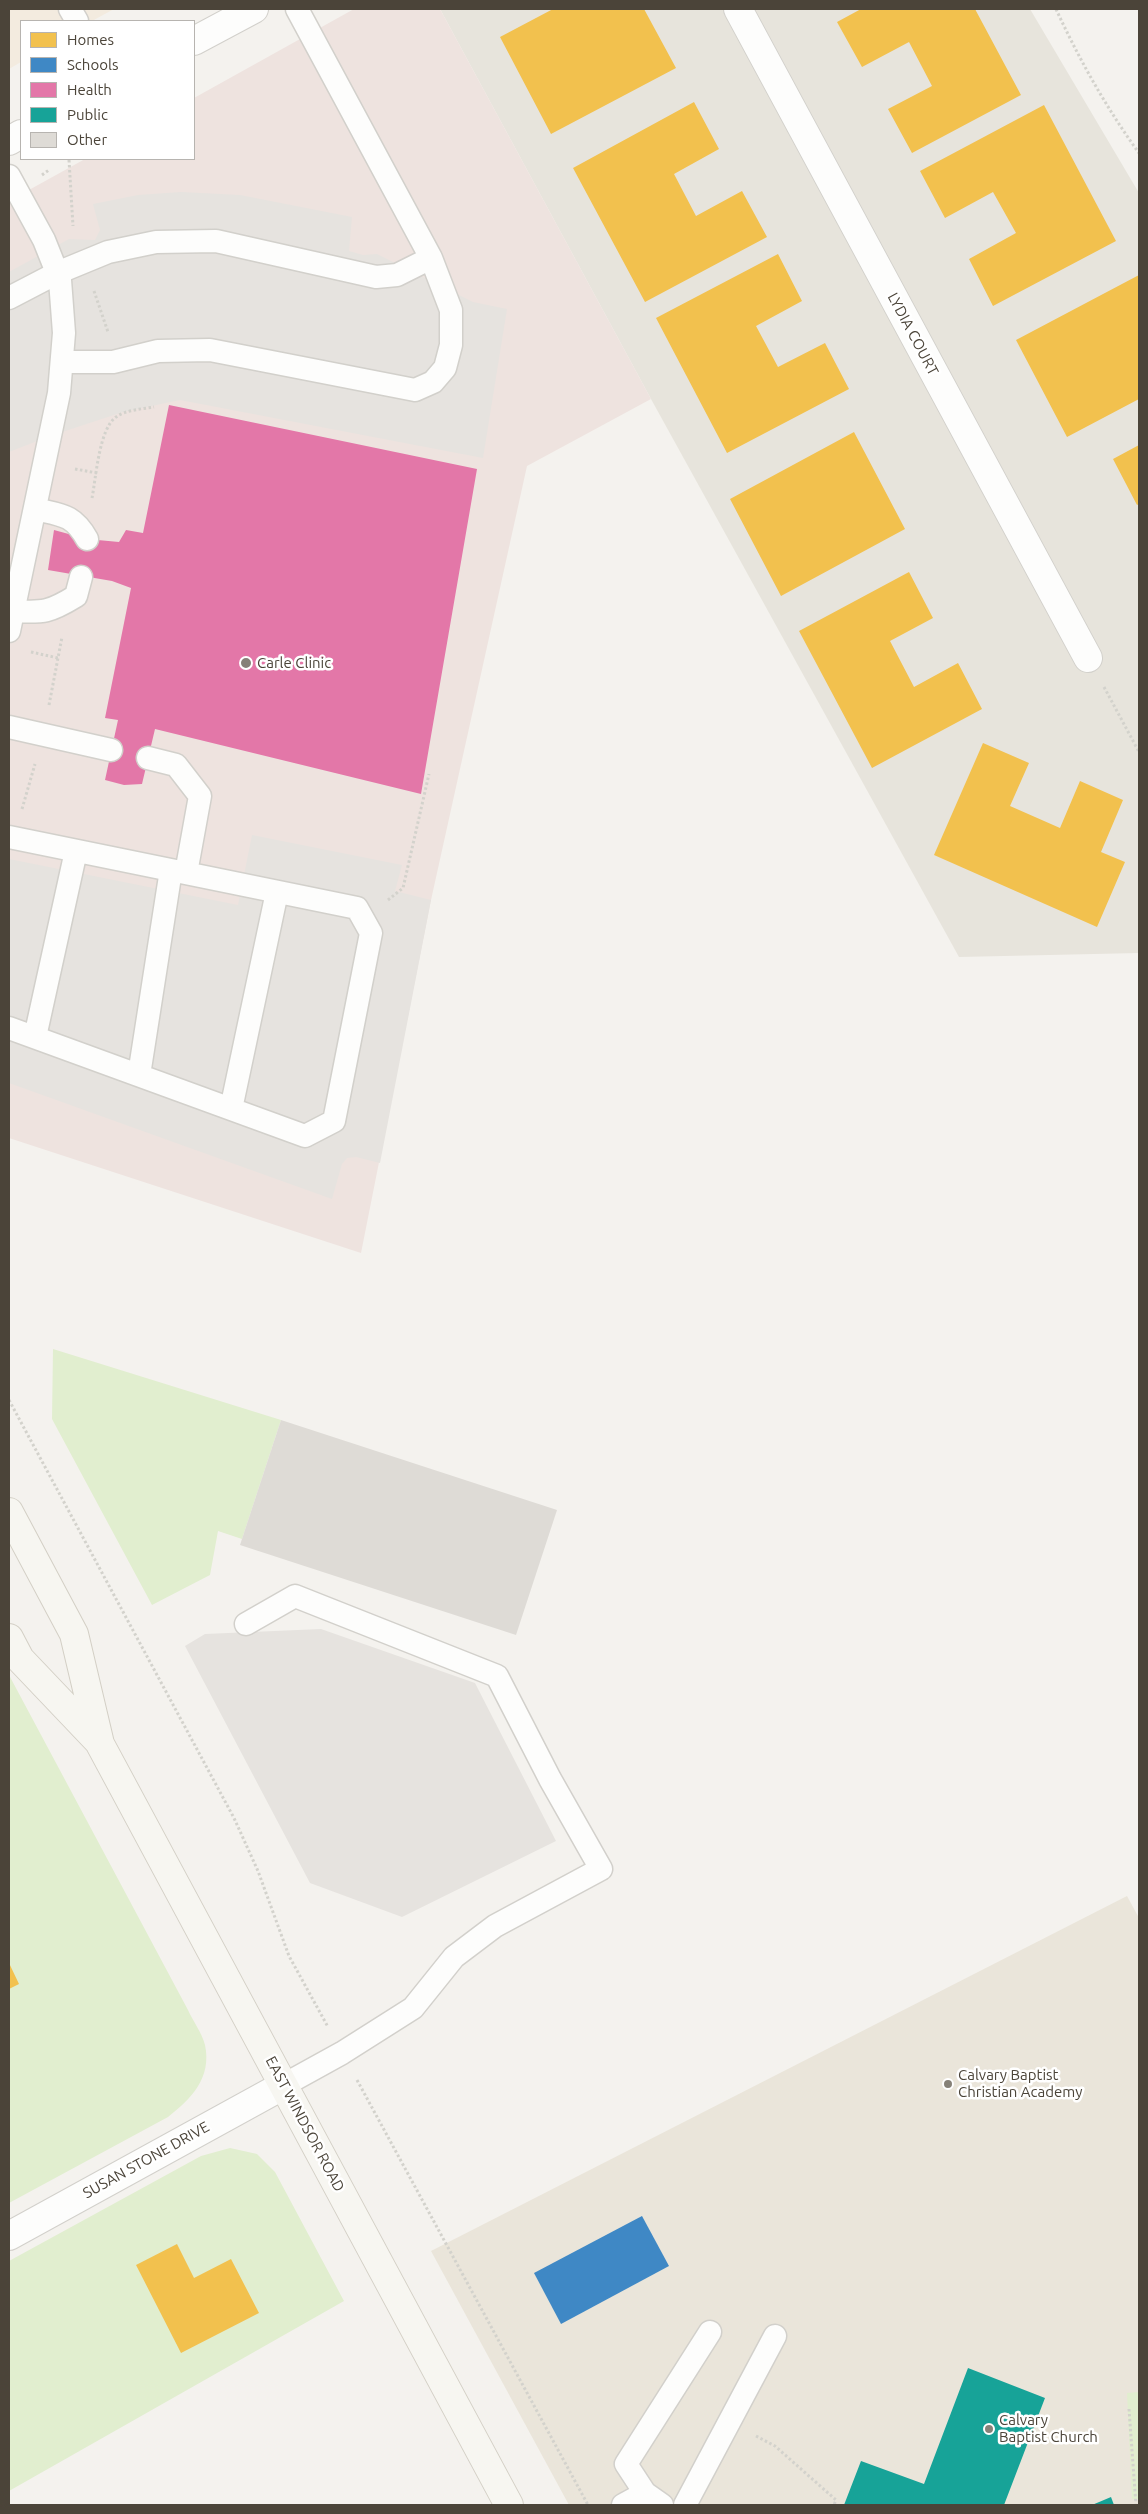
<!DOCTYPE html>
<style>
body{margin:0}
#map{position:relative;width:1148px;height:2514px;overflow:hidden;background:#f4f2ee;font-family:Ubuntu,sans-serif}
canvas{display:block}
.frame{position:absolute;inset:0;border:10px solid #4b4439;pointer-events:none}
.legend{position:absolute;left:20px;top:20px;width:175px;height:140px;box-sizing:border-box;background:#fff;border:1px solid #b7b4b0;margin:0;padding:6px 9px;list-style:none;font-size:15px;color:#4b4439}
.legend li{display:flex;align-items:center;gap:10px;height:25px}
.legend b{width:25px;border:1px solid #b7b4b0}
</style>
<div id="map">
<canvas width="1148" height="2514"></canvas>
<div class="frame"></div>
<ul class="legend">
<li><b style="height:14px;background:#f2c14e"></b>Homes</li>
<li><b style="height:14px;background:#3f88c5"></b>Schools</li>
<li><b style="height:14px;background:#e377a8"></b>Health</li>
<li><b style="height:14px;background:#17a398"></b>Public</li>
<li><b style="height:14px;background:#dedbd6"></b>Other</li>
</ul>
</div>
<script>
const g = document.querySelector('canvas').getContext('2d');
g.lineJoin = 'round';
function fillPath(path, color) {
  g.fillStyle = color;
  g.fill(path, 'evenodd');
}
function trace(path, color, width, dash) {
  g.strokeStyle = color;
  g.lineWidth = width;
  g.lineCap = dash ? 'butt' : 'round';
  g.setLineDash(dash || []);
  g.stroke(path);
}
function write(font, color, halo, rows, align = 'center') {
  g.font = font + ' Ubuntu,sans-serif';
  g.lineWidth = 5;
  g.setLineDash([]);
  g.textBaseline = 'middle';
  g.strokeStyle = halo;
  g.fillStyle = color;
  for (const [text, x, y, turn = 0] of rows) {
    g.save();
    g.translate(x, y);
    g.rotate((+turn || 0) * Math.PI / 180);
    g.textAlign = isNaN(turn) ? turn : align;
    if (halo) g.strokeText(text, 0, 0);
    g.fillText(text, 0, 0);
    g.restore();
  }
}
fillPath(new Path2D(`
 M440,9h590l109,184v760l-180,4 -308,-558z`), '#e7e4dc');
fillPath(new Path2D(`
 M9,9h105l-22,12h-71v41l-12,7z`), '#f3ebdf');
fillPath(new Path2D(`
 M1127,1896l12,22v587h-570l-138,-254z`), '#eae5da');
fillPath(new Path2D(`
 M354,9h86l211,390 -124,67 -96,434 -70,353 -352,-115v-937l76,-42h109v-61z`), '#eee3df');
fillPath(new Path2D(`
 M53,1349l228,71 -39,119 -24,-8 -8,44 -58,30 -100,-186z
 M9,1675l179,335c5,11 14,23 17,35 7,33 -14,54 -37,72l-159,86z
 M230,2148l27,6 18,18 69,129 -335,190v-230l192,-105z
 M1139,2392v107h-7l-5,-106z`), '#e1eecf');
fillPath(new Path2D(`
 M181,192l59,3 112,22 -3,34 14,4 14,-1 96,48 34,7 -24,149 -303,-58 -57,12 -73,24 -41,16v-180l60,-33 26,1 5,-10 -7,-26 45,-9z
 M252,835l150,30 -7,26 36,9 -51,263 -24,-6 -9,1 -5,6 -10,35 -323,-116v-224l229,46z
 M321,1629l154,54 81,158 -154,76 -92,-34 -125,-237 20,-12z`), '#e6e3df');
fillPath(new Path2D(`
 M553,9h91l32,59 -125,66 -51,-97z
 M861,9h114l46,86 -109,58 -24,-44 44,-23 -23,-44 -47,25 -25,-45z
 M694,102l25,47 -45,25 22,42 46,-25 25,46 -122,65 -72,-134z
 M1044,105l72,136 -123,65 -24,-47 47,-26 -23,-41 -48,26 -25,-47z
 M778,254l24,47 -46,25 22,41 47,-24 24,46 -122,64 -71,-135z
 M1139,275v124l-72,38 -51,-97z
 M854,432l51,97 -124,67 -51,-97z
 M1139,445v59l-2,1 -24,-46z
 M909,572l24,46 -43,23 24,46 44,-24 24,46 -110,59 -73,-137z
 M983,743l46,20 -19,43 50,22 20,-47 43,19 -22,52 24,10 -28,65 -163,-72z
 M9,1963l10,21 -10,5z
 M177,2244l17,34 37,-19 28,54 -78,40 -45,-88z`), '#f2c14e');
fillPath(new Path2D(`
 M642,2216l27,50 -108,58 -27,-51z`), '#3f88c5');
fillPath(new Path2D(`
 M169,405l308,64 -56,325 -266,-65 -13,55 -18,1 -19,-5 13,-60 -13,-2 26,-130 -19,-7 -64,-11 6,-40 33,9 32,3 7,-12 17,3z`), '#e377a8');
fillPath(new Path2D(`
 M968,2368l77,30 -41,107h-160l17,-44 63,23z
 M1111,2497l3,8h-22z`), '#17a398');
fillPath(new Path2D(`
 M281,1420l276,90 -41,125 -276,-90z`), '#dedbd6');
const lane = new Path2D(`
 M70,9l7,12
 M9,176l35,64 16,40 4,53 -5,60 -50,238
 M9,298l48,-25 51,-21 48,-10 60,-1 160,36 21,-2 34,-17 -134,-249
 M62,362h51l45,-11 52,-1 205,40 18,-8 12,-14 6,-23v-35l-20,-52
 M35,509c26,6 38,5 52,30
 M13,611c31,2 37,1 63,-15l5,-19
 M9,727l102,23
 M148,758l28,7 24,31 -14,77
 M9,837l348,71 14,25 -37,188 -29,15 -296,-108
 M35,1037l41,-186
 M139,1075l32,-205
 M231,1109l46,-217
 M246,1624l49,-28 202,80 53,103 51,90 -106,57 -41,31 -41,51 -71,45 -58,32
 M645,2493l-19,-29 84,-132
 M623,2505l22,-12 17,12
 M685,2505l90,-169`);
const street = new Path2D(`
 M738,9l350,649
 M194,41l60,-32
 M9,141l12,-7
 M9,2236l275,-151`);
const secondary = new Path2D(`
 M9,1512l65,122 26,110 409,761
 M9,1638l11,21 79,83`);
trace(lane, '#d2d0cb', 25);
trace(street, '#d2d0cb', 30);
trace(secondary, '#d3cfc5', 30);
trace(new Path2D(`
 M1056,9c23,50 51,100 83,144
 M69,160l4,66
 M42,175l7,-5
 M94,291l14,41
 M75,469l22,4
 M92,498c4,-20 7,-69 24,-81 9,-7 26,-8 38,-10
 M31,652l27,6
 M1104,687l35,65
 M49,705l13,-68
 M22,809l13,-45
 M388,900l15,-12 26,-114
 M9,1400l225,418 24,53 31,85 39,71
 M357,2080l231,425
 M1129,2409l7,96
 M756,2436l19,10 61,54 -2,5`), '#d3d2cc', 3, [2.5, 2.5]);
trace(lane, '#fdfdfc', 22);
trace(street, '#fdfdfc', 28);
trace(secondary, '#f7f6f1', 28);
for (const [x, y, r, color] of [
 [246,663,6,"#868178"],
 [948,2084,5,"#868178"],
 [989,2429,5,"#868178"]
]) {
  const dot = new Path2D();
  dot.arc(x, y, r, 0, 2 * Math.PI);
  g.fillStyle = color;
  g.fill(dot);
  trace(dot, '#fff', 2);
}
write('15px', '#4b4439', '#fff', [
 ["LYDIA COURT",913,334,62],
 ["EAST WINDSOR ROAD",305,2124,62],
 ["SUSAN STONE DRIVE",146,2160,-29]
]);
write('15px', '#4b4439', '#fff', [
 ["Carle Clinic",257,663],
 ["Calvary Baptist",958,2075],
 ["Christian Academy",958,2092],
 ["Calvary",999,2420],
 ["Baptist Church",999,2437]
], 'left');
</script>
